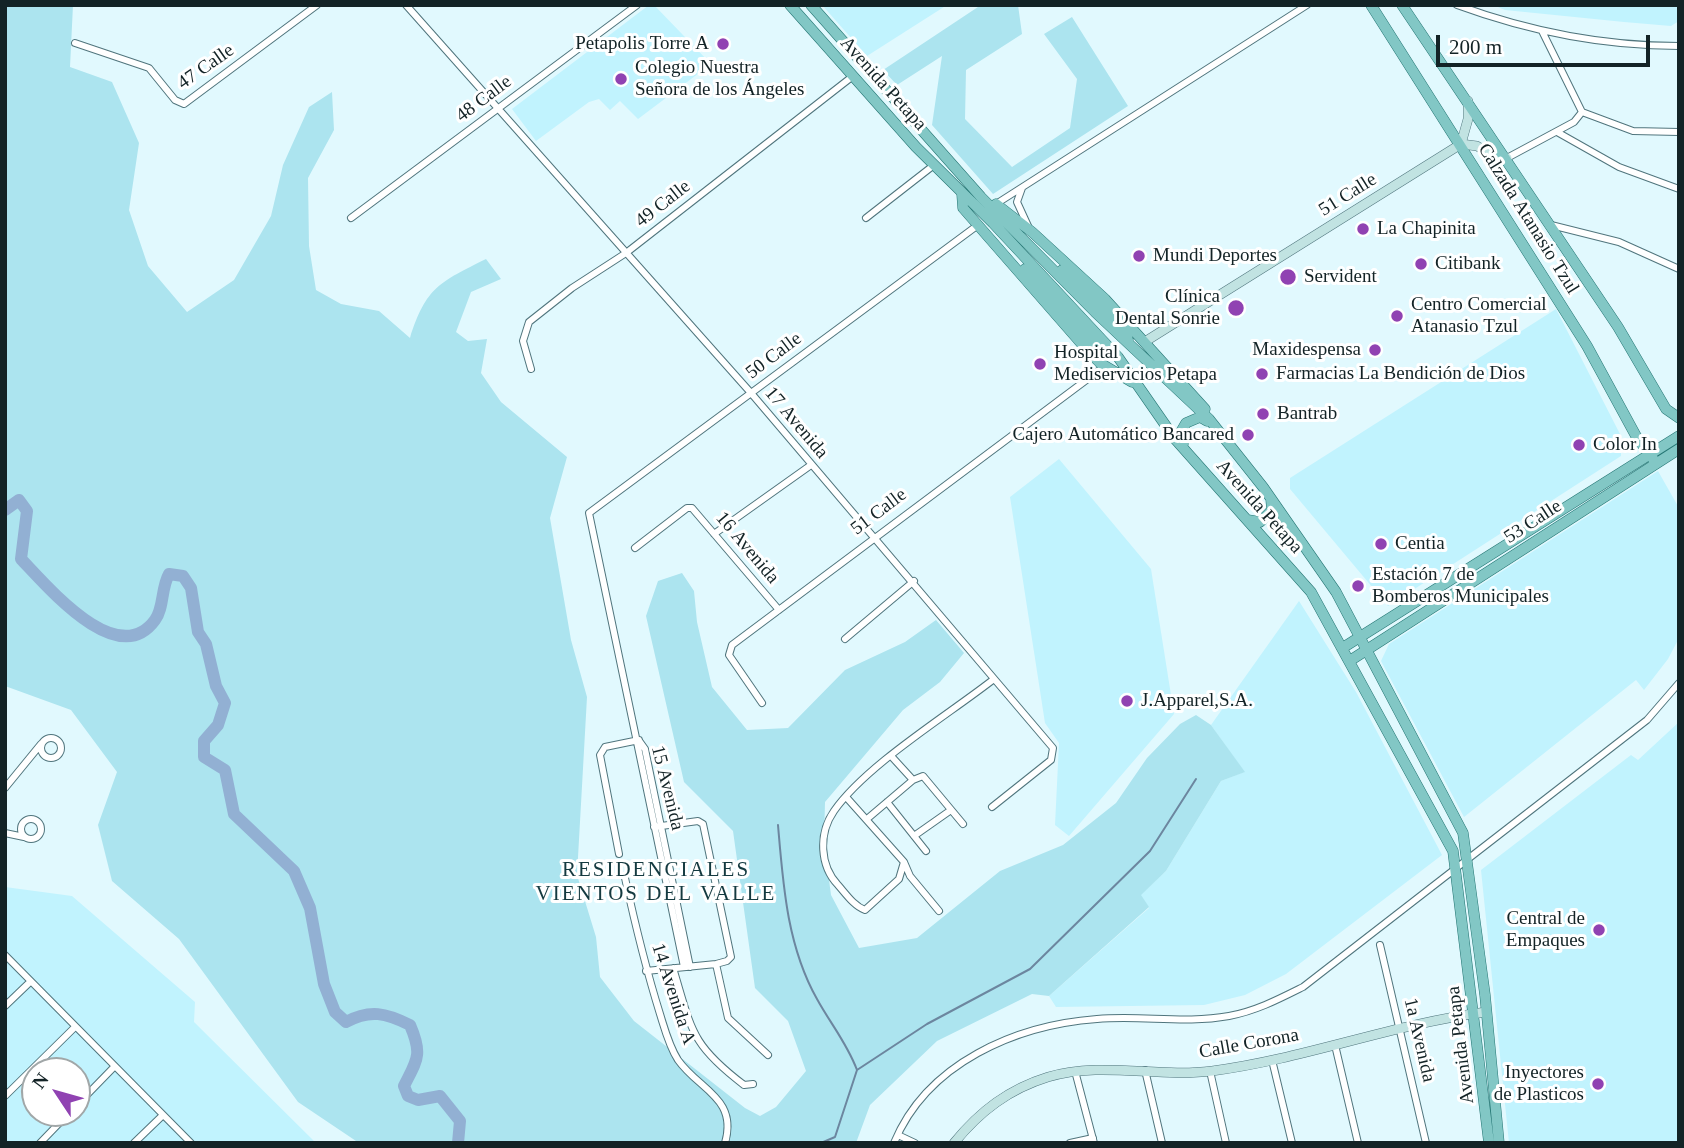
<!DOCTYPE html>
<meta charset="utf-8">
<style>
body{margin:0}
#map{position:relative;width:1684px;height:1148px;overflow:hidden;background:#e1f9fe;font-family:"Times New Roman",serif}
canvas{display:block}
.frame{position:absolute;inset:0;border:7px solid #132326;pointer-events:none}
.north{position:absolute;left:21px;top:1057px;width:70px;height:70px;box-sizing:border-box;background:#fff;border:2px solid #a1a7a8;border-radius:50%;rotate:306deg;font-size:19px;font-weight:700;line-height:28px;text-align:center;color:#132326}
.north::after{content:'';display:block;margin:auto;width:24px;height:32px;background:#9042b2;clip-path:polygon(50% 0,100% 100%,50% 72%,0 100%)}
.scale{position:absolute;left:1436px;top:35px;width:214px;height:32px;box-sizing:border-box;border:4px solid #132326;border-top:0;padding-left:9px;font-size:21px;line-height:24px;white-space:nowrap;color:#132326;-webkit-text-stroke:5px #fff;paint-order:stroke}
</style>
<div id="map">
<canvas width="1684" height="1148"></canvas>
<div class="frame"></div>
<div class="north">N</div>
<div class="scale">200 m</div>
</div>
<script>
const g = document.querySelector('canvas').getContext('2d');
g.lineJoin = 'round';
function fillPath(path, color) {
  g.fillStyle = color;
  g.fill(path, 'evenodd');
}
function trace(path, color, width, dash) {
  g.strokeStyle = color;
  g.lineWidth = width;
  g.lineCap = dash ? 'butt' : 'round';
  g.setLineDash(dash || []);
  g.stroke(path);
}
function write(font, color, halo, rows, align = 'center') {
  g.font = font + ' "Times New Roman",serif';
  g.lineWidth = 6;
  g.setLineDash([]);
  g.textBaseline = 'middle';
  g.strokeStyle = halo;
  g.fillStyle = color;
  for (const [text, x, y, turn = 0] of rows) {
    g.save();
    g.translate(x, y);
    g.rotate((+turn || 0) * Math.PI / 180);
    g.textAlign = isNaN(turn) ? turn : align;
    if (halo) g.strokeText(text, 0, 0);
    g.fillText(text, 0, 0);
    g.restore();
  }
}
fillPath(new Path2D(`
 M649,5h5l57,59 -73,55 -18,-18 -10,9 -11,-11 -10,3 -53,39 -24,-32z
 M822,5h125l-80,51z
 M1493,5h186v16l-8,5 -47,-4 -119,-12z
 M1556,309l65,127v20l-233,150 -98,-117v-11z
 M1059,459l92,110 23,145 -105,122 -14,-11 4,-82 -14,-20 -35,-226z
 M1658,471l21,37v130l-11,21 -24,31 -8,-10 -172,137 -83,-156 8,-17z
 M1299,601l57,91 86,163 -156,119 -41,21 -41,10 -148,2 -7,-11 100,-88 -9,-13 26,-24 55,-90 23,-9 -33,-47z
 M1679,722v421h-170l-28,-273 150,-115 7,5z
 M5,887l67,9 123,106 -1,20 122,121h-311zM35,1071h42v42h-42z`), '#c1f3fe');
fillPath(new Path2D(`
 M5,5h68l-3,62 42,15 27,61 -10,67 19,56 39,46 47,-32 37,-64 12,-51 26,-58 23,-15 2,38 -26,48 1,68 7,44 25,14 38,7 31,27c16,-51 30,-56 76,-79l15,20 -30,13 -15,40 12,9 19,-2 -6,34 20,29 66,55 -17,61 21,122 16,57 -10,178 19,62 4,40 34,44 111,87 15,8 16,-9 30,-36 -18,-50 -33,-33 -22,-157 -49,-49 -38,-166 12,-35 24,-8 12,18 3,31 15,65 35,43 41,-2 57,-58 60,-28 31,-22 28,33 -24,29 -37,28 -78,92 -1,40 7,53 28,53 58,-10 83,-67 63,-26 53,-42 31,-45 33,-34 16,-9 15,10 34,47 -24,9 -55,90 -25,24 8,12 -100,89 -17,-2 -95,47 -67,64 -14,38h-497l-61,-41 -119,-163 -67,-58 -14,-56 19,-53 -46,-62 -66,-24z
 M981,5h37l4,29 -56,36 -1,49 47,48 58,-39 7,-49 -33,-45 28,-17 56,89 -135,88 -61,-69 10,-69 -45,29 -14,-15z`), '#ace4ef');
trace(new Path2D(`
 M778,825c5,59 9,121 39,174 13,24 30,44 40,71
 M821,1143l14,-6 22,-67 70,-46 103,-55 120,-118 46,-72`), '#6c869f', 2);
trace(new Path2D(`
 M5,510l14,-10 8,11 -6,48c27,28 97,112 134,61 9,-12 6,-32 14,-46l14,2 8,12 7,44 8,12 10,42 9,17 -7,22 -14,16v16l21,13 9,44 60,57 16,37 14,76 11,28 11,10c24,-13 40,-9 64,3 13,30 7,35 -6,61l4,10 10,4 22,-4 20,25 -2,22`), '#92b0d3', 12);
const street = new Path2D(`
 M406,5l345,388 302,355 -2,12 -59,47
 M1457,5c71,26 145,41 222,41
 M1542,31l40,81
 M75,43l74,25 26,32 9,4 133,-99
 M1582,112l51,19 46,1
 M1557,132l62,35 60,22
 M1507,158l67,-36 8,-10
 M1022,188l-5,14 11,24
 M996,204l311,-199
 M351,218l286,-213
 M866,218l68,-53
 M1551,225l68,17 60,27
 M531,369l-8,-28 6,-19 43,-34 54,-35 227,-177
 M714,534l97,-69
 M635,548l52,-40h5l87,102
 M845,639l69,-58
 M762,703l-33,-48 3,-10 373,-279
 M41 748a10 10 0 1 1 20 0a10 10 0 1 1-20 0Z
 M640,742l5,7 45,218
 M892,757l21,23
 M5,788l36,-44
 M847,798l57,64 -5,17 -34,31c-11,-4 -19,-16 -27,-25 -18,-19 -20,-51 -4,-74 32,-46 114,-96 160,-132
 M887,802l39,49
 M21 829a10 10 0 1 1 20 0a10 10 0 1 1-20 0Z
 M867,819l46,-39 10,-4 40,48
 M5,833l19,4
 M914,836l37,-26
 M619,854l-19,-99 5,-8 34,-7
 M904,862l6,14 29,35
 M625,878c10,46 21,91 35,136 5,16 9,32 18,46 21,30 60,38 47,83
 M1380,945l46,198
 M5,955l186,188
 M716,964l12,54 40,37
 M684,967l-95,-454 389,-288
 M673,968c19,62 17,76 71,117l9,-1
 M646,971l70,-7 11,-3 4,-4 -28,-133 -5,-3 -44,6
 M5,1006l25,-24
 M1335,1045l23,98
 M1272,1060l20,83
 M1145,1070l17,73
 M1075,1071l19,72
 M1210,1071l16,72
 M5,1096l70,-69
 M77,1105l37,-38
 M898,1135l17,8
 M40,1143l29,-30
 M134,1143l29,-28
 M894,1143c33,-80 122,-118 203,-124 44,-4 88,5 132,-3 27,-5 50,-17 74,-29l344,-267 32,-37
 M1070,1143l23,-5`);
const secondary = new Path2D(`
 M1461,144l7,-25v-18
 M1146,341l315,-197 16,2 22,13 8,-1
 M954,1143c26,-32 55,-54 94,-66 54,-16 109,1 164,-6 92,-12 181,-47 274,-59`);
const primary = new Path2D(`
 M790,5l126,142 77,76 125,134 57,82 136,153 142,259 36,292
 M811,5l170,192 114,115 114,107 54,68 73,105 127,241 22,162 14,148
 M1371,5l216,341 49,90 20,27
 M1402,5l216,322 48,82 13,9
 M962,194l1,14 117,134 20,21 32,19
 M996,204l36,28 73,67 100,110
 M1025,269l77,83 11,2
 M1062,270l63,59 3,11
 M1183,444l-4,-9 7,-12 14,-6 7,4
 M1248,520l12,2 12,-12 -1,-11
 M1344,647l335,-211
 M1351,660l328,-211`);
trace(street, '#50757d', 8);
trace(secondary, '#50757d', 10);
trace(primary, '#257674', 11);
trace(street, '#fff', 6);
trace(secondary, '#c1e3e2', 9);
trace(primary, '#82c7c5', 10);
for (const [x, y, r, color] of [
 [723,44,7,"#9042b2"],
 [621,79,7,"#9042b2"],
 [1363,229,7,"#9042b2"],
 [1139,256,7,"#9042b2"],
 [1421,264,7,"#9042b2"],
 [1288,277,9,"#9042b2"],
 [1236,308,9,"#9042b2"],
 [1397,316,7,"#9042b2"],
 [1375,350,7,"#9042b2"],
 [1040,364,7,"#9042b2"],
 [1262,374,7,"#9042b2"],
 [1263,414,7,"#9042b2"],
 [1248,435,7,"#9042b2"],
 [1579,445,7,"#9042b2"],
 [1381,544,7,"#9042b2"],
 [1358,586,7,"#9042b2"],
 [1127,701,7,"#9042b2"],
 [1599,930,7,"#9042b2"],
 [1598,1084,7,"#9042b2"]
]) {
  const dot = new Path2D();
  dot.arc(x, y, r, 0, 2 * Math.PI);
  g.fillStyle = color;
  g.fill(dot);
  trace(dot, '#fff', 2.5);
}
write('19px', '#132326', '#fff', [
 ["Petapolis Torre A",709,44,"right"],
 ["Colegio Nuestra",635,68],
 ["Señora de los Ángeles",635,90],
 ["La Chapinita",1377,229],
 ["Mundi Deportes",1153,256],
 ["Citibank",1435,264],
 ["Servident",1304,277],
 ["Clínica",1220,297,"right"],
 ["Dental Sonrie",1220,319,"right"],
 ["Centro Comercial",1411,305],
 ["Atanasio Tzul",1411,327],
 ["Maxidespensa",1361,350,"right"],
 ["Hospital",1054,353],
 ["Mediservicios Petapa",1054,375],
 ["Farmacias La Bendición de Dios",1276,374],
 ["Bantrab",1277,414],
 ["Cajero Automático Bancared",1234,435,"right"],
 ["Color In",1593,445],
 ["Centia",1395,544],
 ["Estación 7 de",1372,575],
 ["Bomberos Municipales",1372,597],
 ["J.Apparel,S.A.",1141,701],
 ["Central de",1585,919,"right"],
 ["Empaques",1585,941,"right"],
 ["Inyectores",1584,1073,"right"],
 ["de Plasticos",1584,1095,"right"]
], 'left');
write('19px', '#132326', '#fff', [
 ["47 Calle",206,67,-35],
 ["Avenida Petapa",883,84,48],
 ["48 Calle",484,99,-37],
 ["51 Calle",1348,195,-32],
 ["49 Calle",663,204,-38],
 ["Calzada Atanasio Tzul",1528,219,58],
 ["50 Calle",774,356,-37],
 ["17 Avenida",796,423,50],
 ["Avenida Petapa",1259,507,48],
 ["51 Calle",879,512,-37],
 ["53 Calle",1533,522,-33],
 ["16 Avenida",747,548,50],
 ["15 Avenida",667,788,76],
 ["14 Avenida A",673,994,72],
 ["1a Avenida",1419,1040,77],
 ["Calle Corona",1249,1044,-10],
 ["Avenida Petapa",1461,1045,-97]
]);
g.letterSpacing = '2px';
write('21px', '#143a40', '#fff', [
 ["RESIDENCIALES",656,870],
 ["VIENTOS DEL VALLE",656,894]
]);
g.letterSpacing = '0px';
</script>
